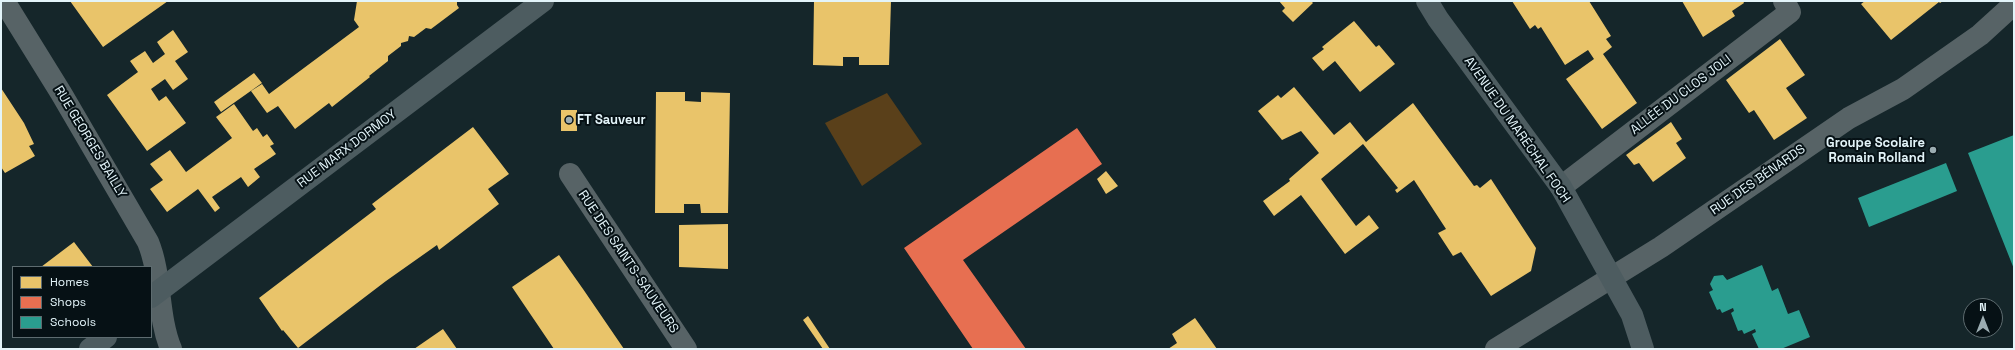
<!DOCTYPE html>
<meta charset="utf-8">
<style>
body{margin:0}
#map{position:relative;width:2015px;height:350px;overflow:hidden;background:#15262a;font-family:"Space Grotesk",sans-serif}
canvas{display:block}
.frame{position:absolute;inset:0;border:2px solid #e3f4f9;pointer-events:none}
.legend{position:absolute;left:12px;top:266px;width:140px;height:72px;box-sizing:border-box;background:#061115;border:1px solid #5e6c70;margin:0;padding:5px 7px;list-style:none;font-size:12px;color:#e3f4f9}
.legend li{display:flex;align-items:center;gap:8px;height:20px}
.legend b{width:20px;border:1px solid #5e6c70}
.north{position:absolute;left:1963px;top:298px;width:40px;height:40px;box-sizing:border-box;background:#061115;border:1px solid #5e6c70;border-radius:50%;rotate:0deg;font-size:11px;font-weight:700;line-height:16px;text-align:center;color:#e3f4f9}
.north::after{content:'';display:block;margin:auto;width:14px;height:18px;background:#9bacb1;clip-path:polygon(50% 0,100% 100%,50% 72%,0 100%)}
</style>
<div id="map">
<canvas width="2015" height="350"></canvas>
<div class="frame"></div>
<ul class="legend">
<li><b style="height:11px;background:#e9c46a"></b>Homes</li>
<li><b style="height:11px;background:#e76f51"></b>Shops</li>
<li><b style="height:11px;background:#2a9d8f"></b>Schools</li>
</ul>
<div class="north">N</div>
</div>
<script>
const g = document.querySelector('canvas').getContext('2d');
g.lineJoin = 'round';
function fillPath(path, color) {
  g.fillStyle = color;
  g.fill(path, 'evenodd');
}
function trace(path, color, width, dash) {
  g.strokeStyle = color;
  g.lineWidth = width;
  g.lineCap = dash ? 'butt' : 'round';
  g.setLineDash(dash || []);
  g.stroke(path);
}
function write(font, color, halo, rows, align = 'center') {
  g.font = font + ' "Space Grotesk",sans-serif';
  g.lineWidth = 4;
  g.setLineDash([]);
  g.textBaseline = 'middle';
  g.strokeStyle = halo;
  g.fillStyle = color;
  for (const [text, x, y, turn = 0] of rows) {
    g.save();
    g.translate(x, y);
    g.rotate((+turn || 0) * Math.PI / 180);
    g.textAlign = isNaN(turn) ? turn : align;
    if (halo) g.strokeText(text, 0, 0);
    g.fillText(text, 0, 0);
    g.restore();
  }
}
fillPath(new Path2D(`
 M887,93l35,51 -60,42 -37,-63z`), '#5a401a');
fillPath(new Path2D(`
 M70,1h98l-65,46z
 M357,1h100v4l2,3 -28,21 -5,-1 -12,9 -5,-1 -1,5 -7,2v3l-13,10v5l-19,15 1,1 -38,30 -3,-4 -34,26 -17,-23 -11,7 -16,-22 11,-7 7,10 90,-67 -5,-7z
 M814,1h77l-2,64h-30v-8h-16v9l-30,-1z
 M1279,1h32l2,2 -20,19 -11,-11 3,-3z
 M1512,1h77l22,35 -5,3 6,8 -9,7 34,49 -35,26 -36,-50 28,-20 -6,-9 -23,15 -24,-38 -3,2 -3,-4 -5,4z
 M1682,1h61l1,2 -12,8 3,5 -32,21z
 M1865,1h78l-3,2 -1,-1 -48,38 -30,-36z
 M1354,21l22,26 3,-2 16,19 -35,28 -25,-31 -12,10 -11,-13 12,-9 -2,-2z
 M173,30l15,22 -13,9 13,18 -15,11 -8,-11 -14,10 8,12 7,-5 20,27 -39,28 -40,-56 31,-23 -8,-11 15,-10 8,12 12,-9 -8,-12z
 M1780,39l25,36 -19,13 21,30 -33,22 -20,-30 -5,3 -23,-33z
 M254,73l8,10 -41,29 -7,-10z
 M1294,87l40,48 16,-13 16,20 47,-39 61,83 3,-1 3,3 11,-9 45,69 -5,23 -40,25 -30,-44 -8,4 -15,-23 8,-4 -32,-49 -17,13 -2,-3 3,-2 -35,-44 -42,35 35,47 13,-11 10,13 -34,26 -44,-59 -27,21 -11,-15 27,-20 -1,-2 30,-26 -18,-22 -19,9 -24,-29 20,-16 3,3z
 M1,88l23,35 10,21 -5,2 6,10 -30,17 -4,-6z
 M656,92h29v9l16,1v-10l29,1 -2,120h-27l-1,-9h-16v9h-29z
 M234,104l19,27 4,-3 6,9 4,-3 7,10 -4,2 6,8 -22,15 6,8 -12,10 -7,-10 -29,20 8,11 -5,4 -17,-23 -31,23 -17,-23 13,-9 -13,-16 20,-14 16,22 46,-34 -16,-21z
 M561,110h16v21h-16z
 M1671,122l11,17 -6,4 10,15 -33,24 -14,-19 -5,2 -8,-10z
 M473,127l36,47 -21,15 11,15 -60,46 -2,-5 -51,36 -88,67 -15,-18 -1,1 -23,-33 117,-89 -4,-5z
 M1106,171l12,15 -12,8 -9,-15z
 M728,224v45l-49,-2v-42z
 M74,242l19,25h-52z
 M559,255l24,34 41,60h-70l-42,-62z
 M808,316l22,33h-7l-20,-29z
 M1195,318l22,31h-49l9,-6 -5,-9z
 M443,329l14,20h-43z`), '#e9c46a');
fillPath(new Path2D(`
 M1077,128l25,36 -139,96 63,89h-53l-69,-101z`), '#e76f51');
fillPath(new Path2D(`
 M2014,135v134l-46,-116z
 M1946,163l11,28 -88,36 -11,-29z
 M1762,265l10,26 6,-3 10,26 11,-4 11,27 -29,12h-22l-7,-15 4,-2 -1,-3 -11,5 -2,-4 -4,1 -7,-18 3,-2 -1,-3 -11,5 -2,-4 -3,1 -8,-18 4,-2 -3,-6 4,-8 9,-1 4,5z`), '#2a9d8f');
trace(new Path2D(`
 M4,1l57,92 87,149c14,34 9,73 23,107
 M570,174l116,175
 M1561,187l229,-175 -6,-11
 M1496,349l165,-102 188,-129 54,-29 77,-54 34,-31`), '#576366', 22);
trace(new Path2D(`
 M1427,1l11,18 123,168 71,128 11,34
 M151,297l392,-296
 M90,349l16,-12`), '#4d5c60', 22);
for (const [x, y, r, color] of [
 [569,120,4,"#9bacb1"],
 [1933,150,4,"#9bacb1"]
]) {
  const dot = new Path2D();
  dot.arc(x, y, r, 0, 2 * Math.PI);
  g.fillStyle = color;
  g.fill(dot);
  trace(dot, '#061115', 1.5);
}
write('13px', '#e3f4f9', '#061115', [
 ["ALLÉE DU CLOS JOLI",1681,95,-37],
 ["AVENUE DU MARÉCHAL FOCH",1517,130,55],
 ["RUE GEORGES BAILLY",90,142,59],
 ["RUE MARX DORMOY",347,149,-37],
 ["RUE DES BÉNARDS",1758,180,-35],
 ["RUE DES SAINTS-SAUVEURS",628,262,56]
]);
write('bold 13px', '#e3f4f9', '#061115', [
 ["FT Sauveur",577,120],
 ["Groupe Scolaire",1925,143,"right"],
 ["Romain Rolland",1925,158,"right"]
], 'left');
</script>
